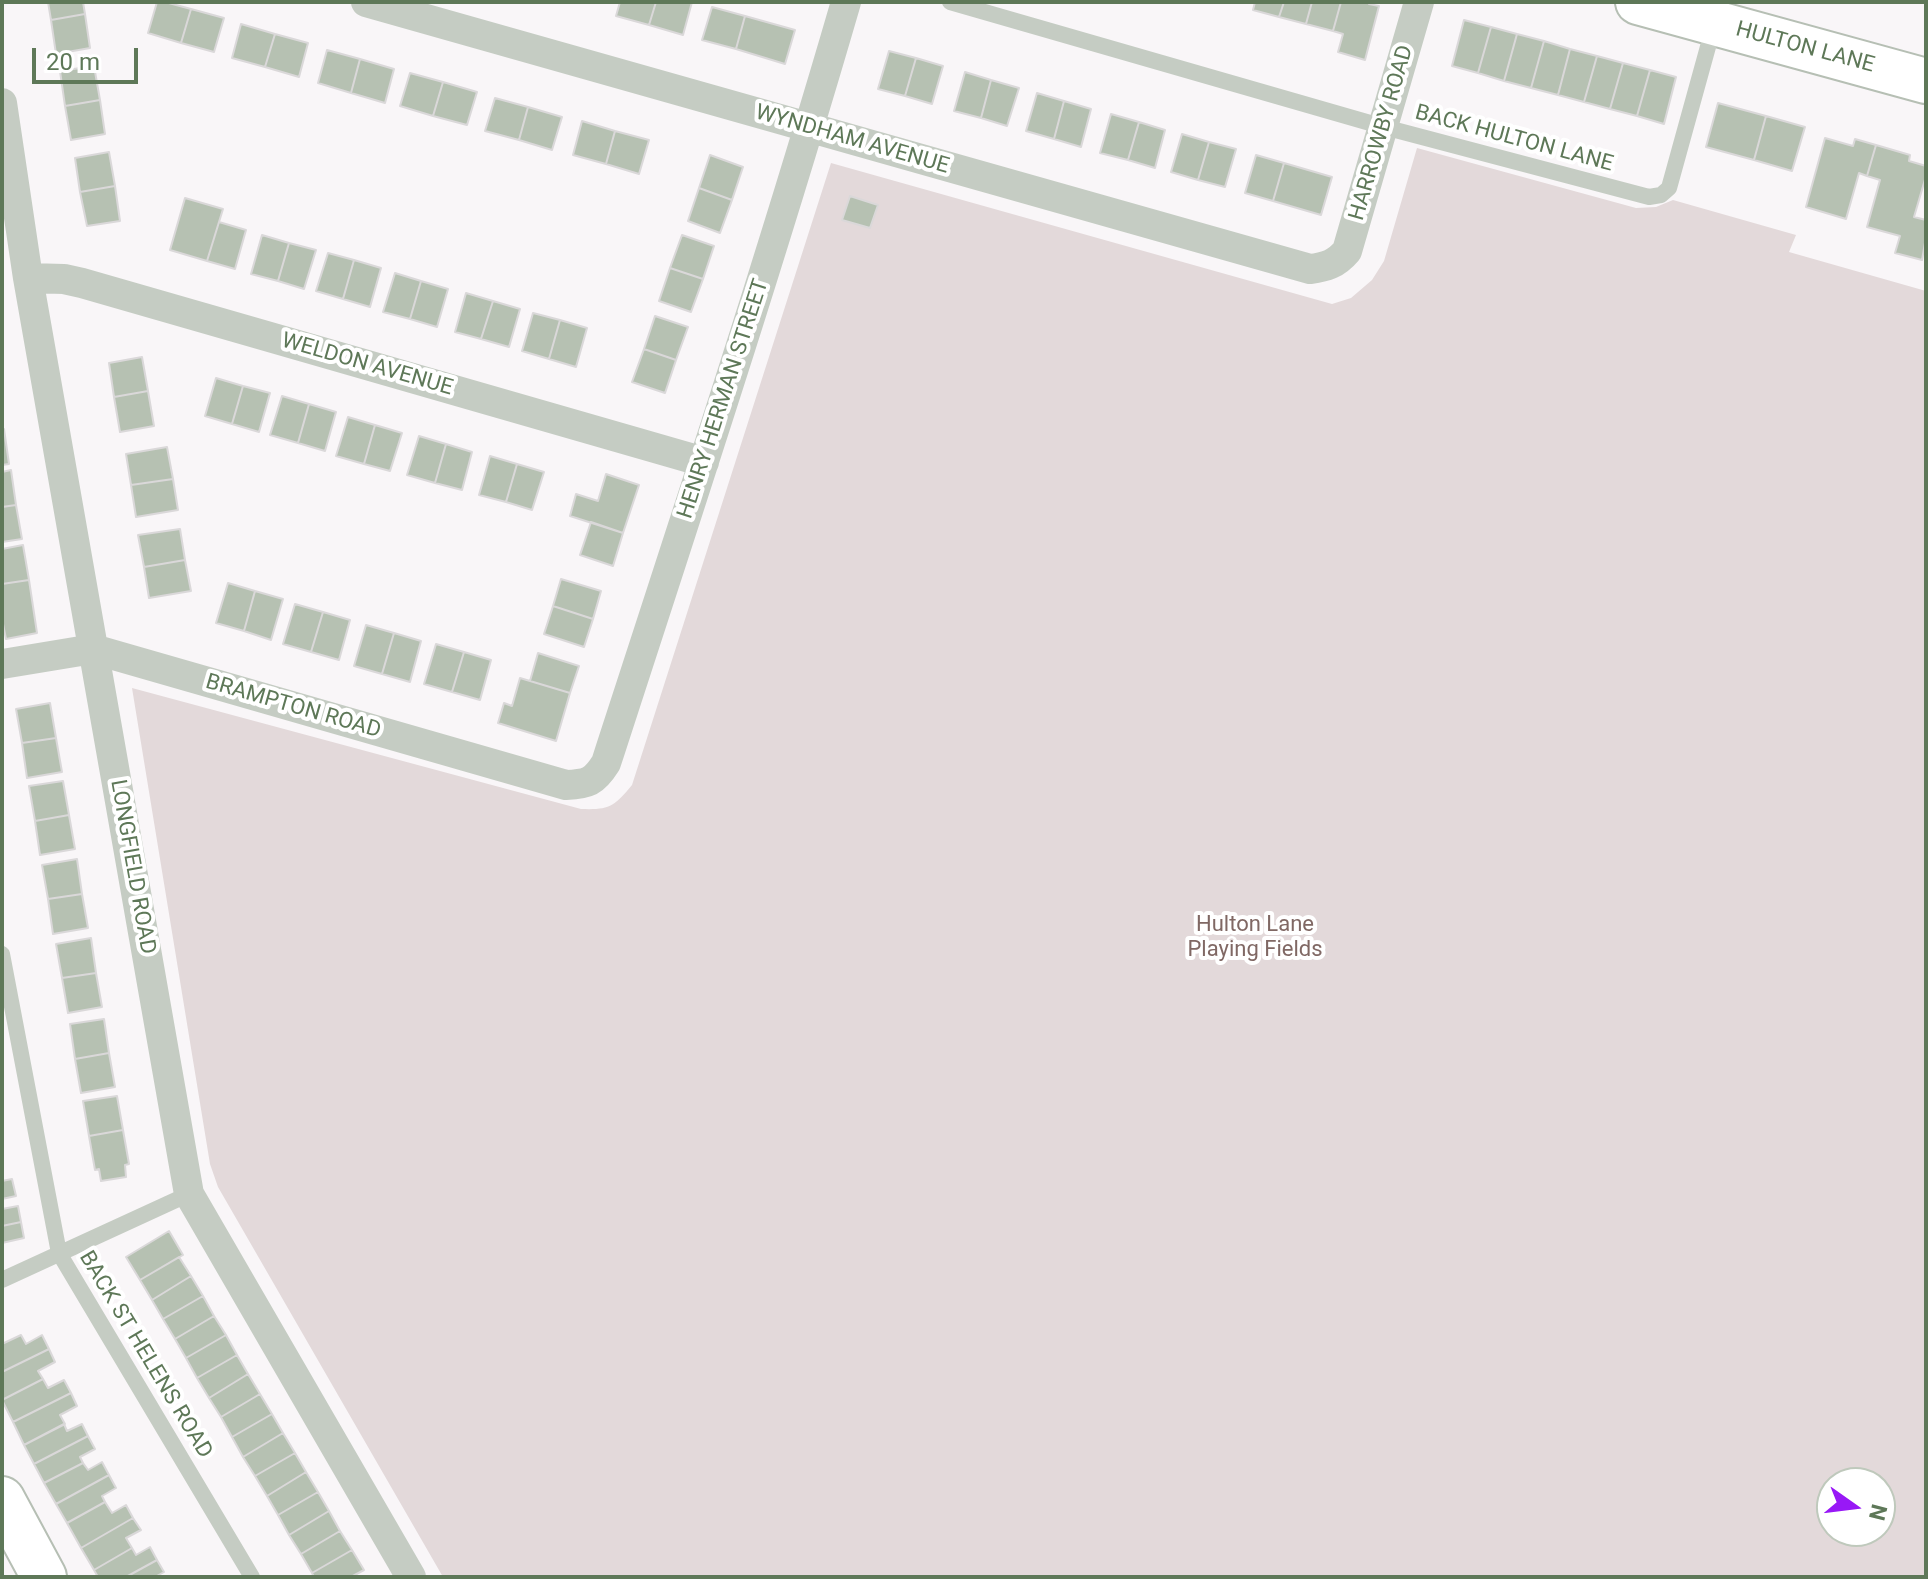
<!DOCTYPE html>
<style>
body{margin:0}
#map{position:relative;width:1928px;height:1579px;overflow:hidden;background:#f9f6f8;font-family:Roboto,sans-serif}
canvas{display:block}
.frame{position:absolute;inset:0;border:4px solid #5e7858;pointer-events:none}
.north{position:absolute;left:1816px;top:1467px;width:80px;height:80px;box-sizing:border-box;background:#fff;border:2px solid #bfc9bc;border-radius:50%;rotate:104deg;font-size:22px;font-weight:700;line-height:32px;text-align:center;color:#5e7858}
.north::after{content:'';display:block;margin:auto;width:28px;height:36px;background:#9818f6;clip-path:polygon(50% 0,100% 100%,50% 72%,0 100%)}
.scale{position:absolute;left:32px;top:48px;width:106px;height:36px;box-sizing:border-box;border:4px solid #5e7858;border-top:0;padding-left:10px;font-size:24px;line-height:28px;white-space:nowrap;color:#5e7858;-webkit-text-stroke:6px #fff;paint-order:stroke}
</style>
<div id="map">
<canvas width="1928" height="1579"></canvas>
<div class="frame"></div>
<div class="north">N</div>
<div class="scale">20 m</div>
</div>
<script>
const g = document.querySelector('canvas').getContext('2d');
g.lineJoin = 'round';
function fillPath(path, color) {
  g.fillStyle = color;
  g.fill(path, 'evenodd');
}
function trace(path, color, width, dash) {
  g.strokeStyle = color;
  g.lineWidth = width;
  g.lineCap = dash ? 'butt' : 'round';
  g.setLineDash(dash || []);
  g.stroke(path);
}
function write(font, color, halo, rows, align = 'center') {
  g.font = font + ' Roboto,sans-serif';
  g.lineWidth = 8;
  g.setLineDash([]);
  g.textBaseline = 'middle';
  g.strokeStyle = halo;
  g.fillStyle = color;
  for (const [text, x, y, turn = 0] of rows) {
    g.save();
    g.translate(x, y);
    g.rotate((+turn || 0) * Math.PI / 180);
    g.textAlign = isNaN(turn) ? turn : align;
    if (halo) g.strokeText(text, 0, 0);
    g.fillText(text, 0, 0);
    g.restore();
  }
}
fillPath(new Path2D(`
 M1417,148l219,60 20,-1 17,-7 123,35 -7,17 137,39v1286h-1483l-225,-390 -8,-23 -78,-476 449,121c28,1 33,-2 51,-24l199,-622 501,141 19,-6 21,-18 12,-19zM1832,1483h48v48h-48z`), '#e3d9da');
const building = new Path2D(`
 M48,2h35l2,12 -34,6z
 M157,2h8l26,7 -10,34 -33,-10z
 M620,2h36l-7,23 -33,-9z
 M656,2h36l-9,33 -34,-10z
 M1255,2h29l-5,15 -26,-7z
 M1284,2h28l-6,22 -27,-7z
 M1312,2h29l-8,29 -27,-7z
 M1341,2h28v2l10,2 -14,54 -27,-8 5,-18 -10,-3z
 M712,7l33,9 -9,33 -34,-9z
 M191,9l33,9 -10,34 -33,-9z
 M85,14l5,34 -34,6 -5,-34z
 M745,16l50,14 -10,34 -49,-15z
 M1464,20l27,7 -13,46 -26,-7z
 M241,24l34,10 -10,33 -33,-9z
 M1491,27l26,7 -13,47 -26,-8z
 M275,34l33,9 -9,34 -34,-10z
 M1517,34l27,7 -13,47 -27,-7z
 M1544,41l26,8 -12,46 -27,-7z
 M1570,49l27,7 -13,46 -26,-7z
 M327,50l33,9 -9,34 -33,-10z
 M889,51l27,7 -11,38 -27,-7z
 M1597,56l26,7 -13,46 -26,-7z
 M916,58l27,8 -11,38 -27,-8z
 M360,59l34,10 -9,34 -34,-10z
 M1623,63l27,7 -13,46 -27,-7z
 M94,66l6,34 -35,6 -5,-35z
 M1650,70l26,7 -12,47 -27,-8z
 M965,72l26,8 -10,38 -27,-7z
 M410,73l33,9 -10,34 -33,-10z
 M991,80l28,8 -12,38 -26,-8z
 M443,82l34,10 -10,33 -34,-9z
 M1037,93l27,8 -10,38 -28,-8z
 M495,98l33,9 -9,33 -34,-9z
 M100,100l5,34 -34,6 -6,-34z
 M1064,101l27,8 -10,38 -27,-8z
 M1718,103l48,13 -12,44 -48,-13z
 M528,107l34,10 -10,33 -33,-10z
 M1111,114l28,8 -11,38 -28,-7z
 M1766,116l39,11 -13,44 -38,-11z
 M582,121l33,10 -9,33 -33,-9z
 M1139,122l26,8 -10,38 -27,-8z
 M615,131l34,9 -10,34 -33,-10z
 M1182,134l27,8 -11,38 -27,-8z
 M1825,138l28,8 2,-7 21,6 -9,31 -8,-3 -13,46 -40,-12z
 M1209,142l27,7 -11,38 -27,-7z
 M1876,145l34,10 -1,6 17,5v10l-12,41 12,3v17l-4,23 -27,-7 5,-17 -33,-9 13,-47 -13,-4z
 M109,152l6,34 -35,6 -5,-34z
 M710,155l33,12 -11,33 -33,-12z
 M1256,155l28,8 -11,38 -28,-8z
 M1284,163l48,14 -11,38 -48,-14z
 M115,186l5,35 -33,5 -7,-34z
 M699,188l33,12 -12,33 -32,-12z
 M850,196l28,9 -8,23 -28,-8z
 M185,198l38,11 -16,52 -37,-11z
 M219,222l27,8 -11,39 -28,-8z
 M262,235l27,8 -11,38 -27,-7z
 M682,235l32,11 -11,33 -33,-11z
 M289,243l27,7 -12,39 -26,-8z
 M328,253l26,7 -11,39 -27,-8z
 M354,260l27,8 -11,39 -27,-8z
 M670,268l33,11 -12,33 -32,-11z
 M395,273l26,8 -11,38 -27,-7z
 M421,281l27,8 -11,38 -27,-8z
 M466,293l27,8 -12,38 -26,-7z
 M493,301l27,8 -11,38 -28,-8z
 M533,313l27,7 -11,39 -27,-8z
 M655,316l33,11 -12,33 -32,-11z
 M560,320l27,8 -11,39 -27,-8z
 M644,349l32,11 -11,33 -33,-11z
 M142,357l6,34 -34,6 -5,-34z
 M216,378l27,8 -11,38 -27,-8z
 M243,386l27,7 -11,39 -27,-8z
 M148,391l6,35 -34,6 -6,-35z
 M282,396l27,8 -11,39 -28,-8z
 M309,404l27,8 -11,39 -27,-8z
 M348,417l27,8 -11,39 -28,-8z
 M375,425l27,8 -12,38 -26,-7z
 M4,429l5,35 -7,1v-35z
 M419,436l27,8 -11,39 -28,-8z
 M446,444l26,8 -10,38 -27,-7z
 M167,447l6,32 -42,6 -5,-31z
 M490,456l27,8 -11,38 -27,-7z
 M517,464l27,8 -12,38 -26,-8z
 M11,470l5,35 -14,2v-35z
 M606,474l33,11 -16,48 -53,-17 6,-22 22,7z
 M173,479l5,31 -42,7 -5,-32z
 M16,505l6,34 -20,3v-35z
 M591,522l32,11 -10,33 -33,-11z
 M180,529l5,31 -41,7 -6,-32z
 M23,545l6,35 -27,4v-35z
 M185,560l6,31 -42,7 -5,-31z
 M561,579l40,12 -8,28 -40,-13z
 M29,580l8,53 -31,6 -4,-20v-35z
 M228,583l27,8 -11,40 -28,-8z
 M255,591l28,8 -12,41 -27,-9z
 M295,604l28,8 -12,40 -28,-8z
 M553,606l40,13 -9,28 -40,-13z
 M323,612l27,8 -11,40 -28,-8z
 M366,625l28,8 -12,41 -28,-8z
 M394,633l27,8 -11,41 -28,-8z
 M436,644l28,8 -12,40 -28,-8z
 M464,652l27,8 -11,40 -28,-8z
 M538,653l41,13 -9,27 -40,-12z
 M520,678l50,15 -14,48 -58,-18 6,-20 8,3z
 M50,703l6,35 -34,5 -6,-34z
 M56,738l6,34 -35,6 -5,-35z
 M63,781l6,34 -34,6 -6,-35z
 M69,815l6,34 -35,6 -5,-34z
 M77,859l5,35 -34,5 -6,-34z
 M82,894l6,34 -35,6 -5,-35z
 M91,938l5,35 -34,5 -6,-34z
 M96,973l6,34 -34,6 -6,-35z
 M104,1019l5,34 -34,6 -5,-35z
 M109,1053l6,34 -34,6 -6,-34z
 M117,1096l6,34 -34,6 -6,-35z
 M123,1130l6,34 -4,1 1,12 -25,4 -2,-12 -4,1 -6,-34z
 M12,1179l4,17 -14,3v-18z
 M18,1206l3,16 -19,4v-17z
 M21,1222l3,16 -22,5v-17z
 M169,1231l14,24 -43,25 -14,-23z
 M179,1257l12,19 -39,24 -12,-20z
 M191,1276l12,20 -40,23 -11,-19z
 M203,1296l11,20 -39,23 -12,-20z
 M214,1316l12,19 -40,23 -11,-19z
 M21,1335l5,9 16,-9 7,14 -47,23v-28z
 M226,1335l11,20 -40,23 -11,-20z
 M49,1349l6,13 -17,9 5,8 -41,21v-28z
 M237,1355l11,19 -39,24 -12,-20z
 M248,1374l12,20 -39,23 -12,-19z
 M43,1379l5,9 16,-8 7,13 -58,29 -11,-22z
 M71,1393l6,13 -17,9 5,9 -41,21 -11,-23z
 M260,1394l12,20 -40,23 -11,-20z
 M272,1414l11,19 -40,24 -11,-20z
 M64,1424l3,7 15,-7 6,12 -54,28 -10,-19z
 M283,1433l12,20 -40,23 -12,-19z
 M88,1436l7,13 -15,8 3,6 -39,20 -10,-19z
 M295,1453l11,19 -39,24 -12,-20z
 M102,1462l7,13 -53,29 -12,-21 39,-20 5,7z
 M306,1472l12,20 -40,23 -11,-19z
 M109,1475l7,13 -14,8 3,6 -38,21 -11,-19z
 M318,1492l11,19 -40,24 -11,-20z
 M105,1502l7,11 14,-8 7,13 -52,30 -14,-25z
 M329,1511l11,20 -39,23 -12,-19z
 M133,1518l8,12 -15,8 6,10 -38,22 -13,-22z
 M340,1531l12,19 -40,23 -11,-19z
 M150,1547l7,13 -31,17h-28l-4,-7 38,-22 4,7z
 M352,1550l12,20 -13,7h-37l-2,-4z
 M157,1560l7,12 -9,5h-29z`);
fillPath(building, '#b6c1b2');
trace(building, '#dad8d9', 2);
const primary = new Path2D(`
 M1638,2l288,79
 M2,1499l42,78`);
trace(primary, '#b6bfb4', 48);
trace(new Path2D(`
 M950,2l434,125 265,70 12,-2 8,-7 45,-163
 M2,954l57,299 193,324
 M2,1280l187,-86`), '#c5ccc3', 16);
trace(new Path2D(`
 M366,2l944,267c16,-2 26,-5 37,-18l72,-249
 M2,103l26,175 161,916 222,383
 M28,278l36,1 18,4 622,179
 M2,664l91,-15 473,136c22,-1 28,-3 40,-22 82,-253 166,-506 240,-761`), '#c5ccc3', 30);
trace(primary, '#fff', 44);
write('22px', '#5e7858', '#fff', [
 ["HULTON LANE",1805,48,15],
 ["HARROWBY ROAD",1382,133,-74],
 ["BACK HULTON LANE",1514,139,15],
 ["WYNDHAM AVENUE",852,140,16],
 ["WELDON AVENUE",367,365,16],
 ["HENRY HERMAN STREET",724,399,-72],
 ["BRAMPTON ROAD",293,707,16],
 ["LONGFIELD ROAD",132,867,80],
 ["BACK ST HELENS ROAD",145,1355,59]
]);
write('22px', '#806864', '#fff', [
 ["Hulton Lane",1255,925],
 ["Playing Fields",1255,950]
]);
</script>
